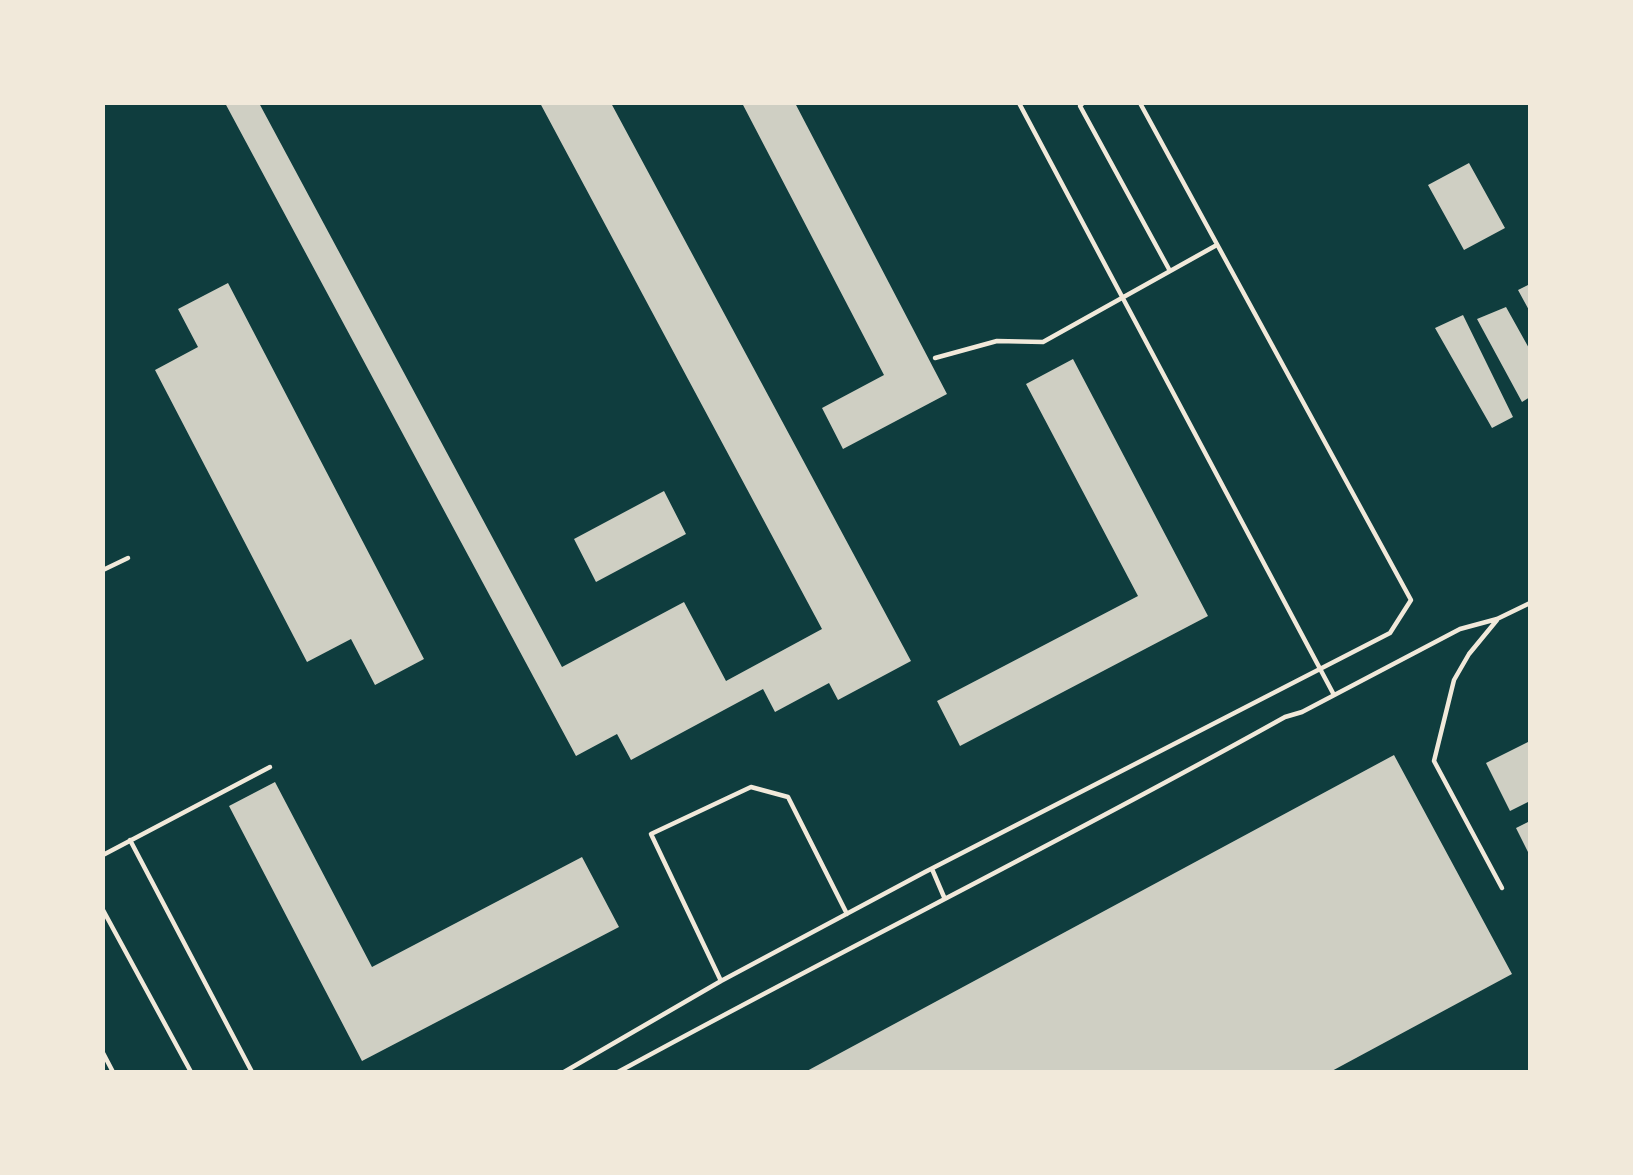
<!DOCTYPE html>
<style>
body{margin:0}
#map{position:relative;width:1633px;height:1175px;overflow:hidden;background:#0f3d3e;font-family:Mulish,sans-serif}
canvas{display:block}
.frame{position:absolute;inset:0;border:105px solid #f1e9da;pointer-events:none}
</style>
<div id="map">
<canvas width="1633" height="1175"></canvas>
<div class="frame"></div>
</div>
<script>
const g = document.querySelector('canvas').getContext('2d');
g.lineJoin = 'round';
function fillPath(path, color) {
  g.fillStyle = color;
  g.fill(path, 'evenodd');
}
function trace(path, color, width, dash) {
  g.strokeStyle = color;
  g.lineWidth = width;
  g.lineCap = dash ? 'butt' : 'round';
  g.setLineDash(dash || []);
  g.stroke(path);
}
fillPath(new Path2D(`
 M225,103h34l303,564 122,-65 42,79 96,-52 -282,-526h71l300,558 -73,39 -9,-17 -54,29 -12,-23 -132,71 -14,-26 -41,22z
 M742,103h53l152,291 -104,55 -21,-41 62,-33z
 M1469,163l36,65 -41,22 -36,-65z
 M228,283l196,376 -49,26 -24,-46 -44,23 -152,-292 43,-23 -20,-38z
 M1530,284v28l-12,-22z
 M1506,307l24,43v47l-8,5 -45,-83z
 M1463,315l50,102 -21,11 -57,-100z
 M1073,359l135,257 -248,130 -23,-45 201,-105 -112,-212z
 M664,491l22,43 -90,48 -22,-43z
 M1530,741v60l-20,10 -24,-48z
 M1394,755l118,219 -182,98h-525z
 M275,782l97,185 210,-110 37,70 -257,134 -133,-255z
 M1530,821v35l-14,-28z`), '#cfcfc3');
trace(new Path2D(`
 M1019,103l315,592
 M1083,103l-3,3 90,165
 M935,358l62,-17 46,1 172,-96
 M103,570l25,-12
 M1497,620l-28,34 -15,26 -20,81 68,127
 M130,840l122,232
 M103,855l167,-88
 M932,869l12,28
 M103,910l88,162
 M721,981l-70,-147 100,-47 37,10 59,117
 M103,1053l10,19
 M564,1072l157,-91 204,-109 465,-239 21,-33 -271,-497
 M618,1072c221,-121 447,-232 667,-355l17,-5 158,-83 37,-10 33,-16`), '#f1e9da', 4.5);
</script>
